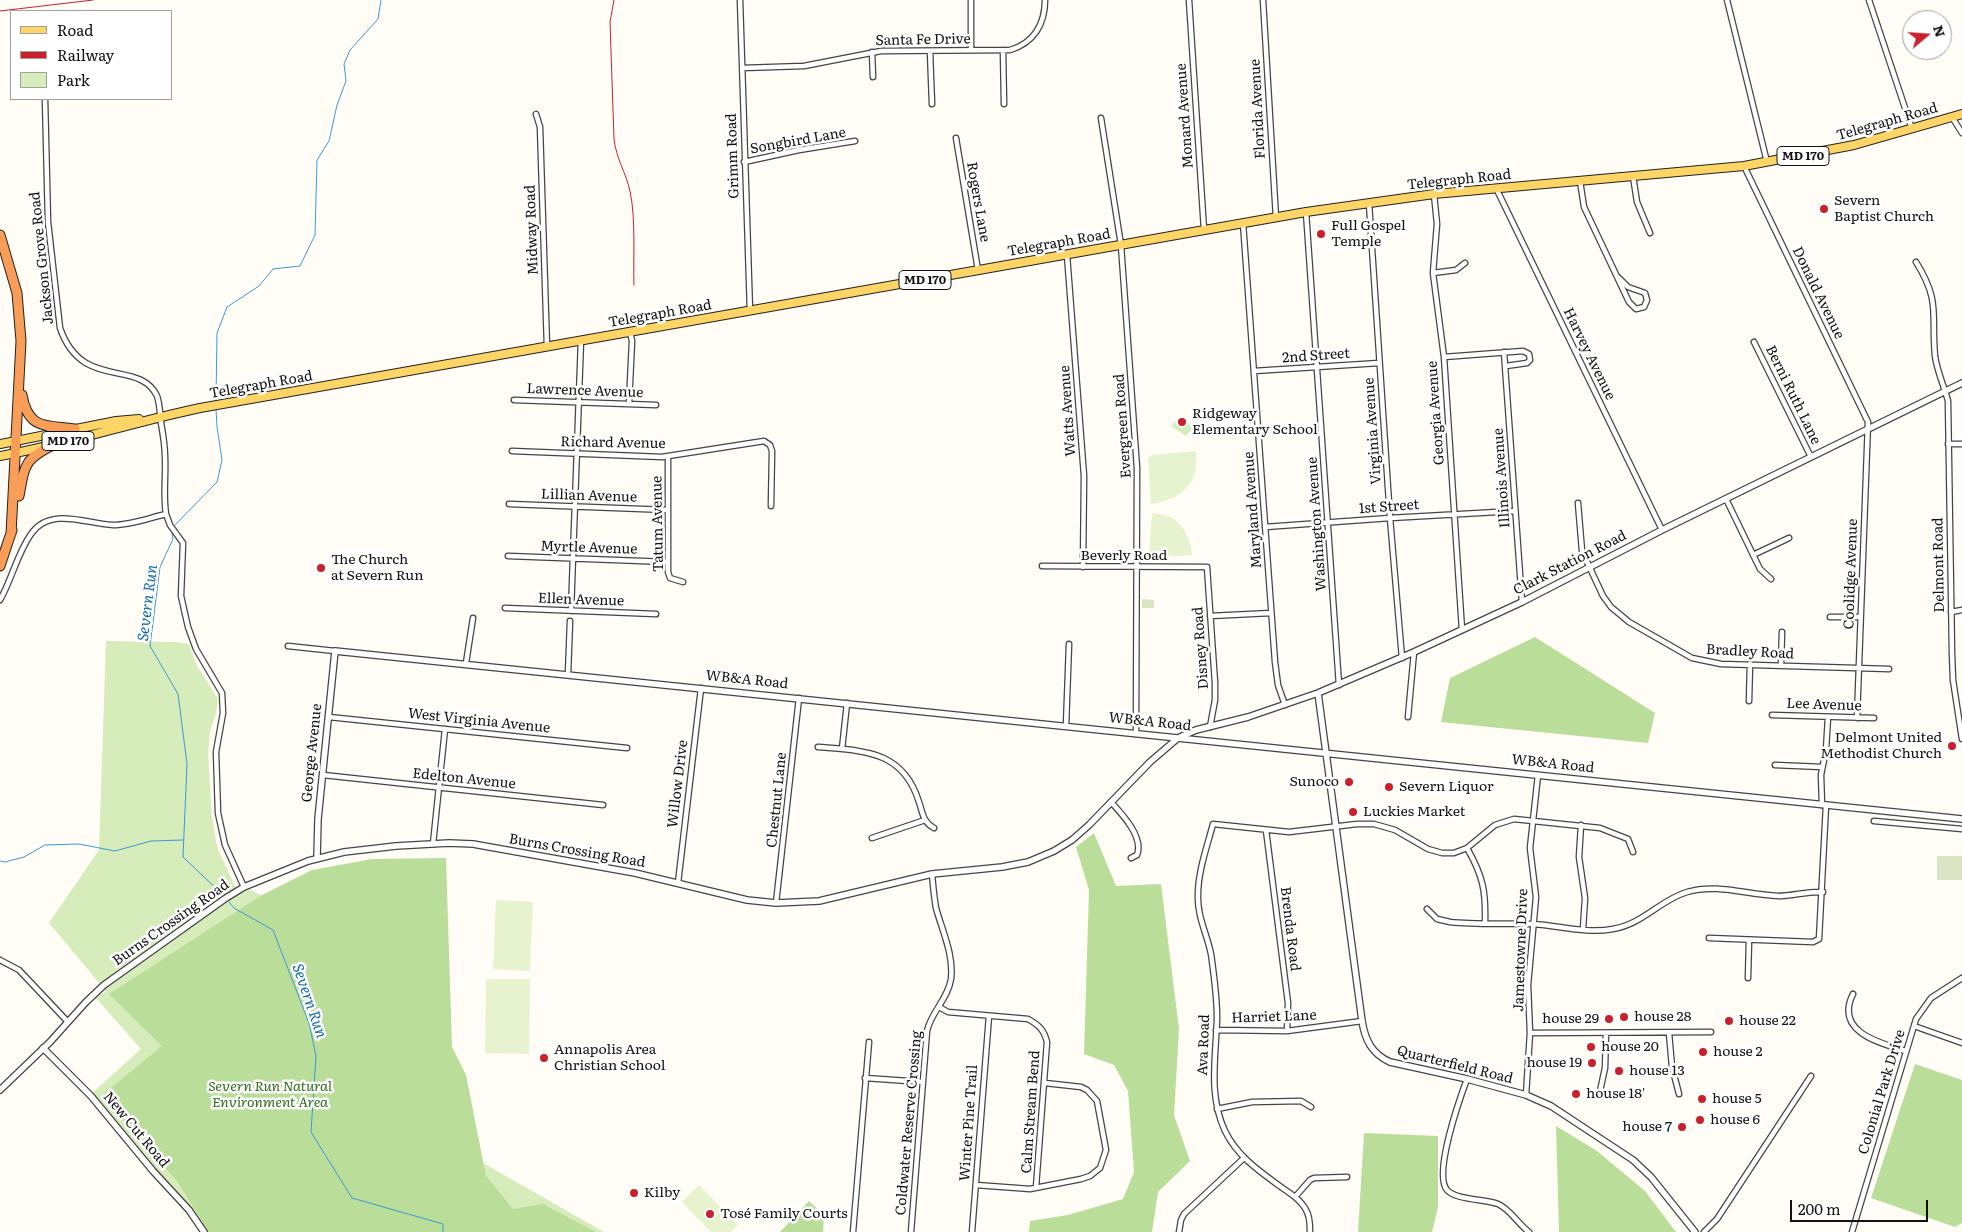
<!DOCTYPE html>
<meta charset="utf-8">
<style>
body{margin:0}
#map{position:relative;width:1962px;height:1232px;overflow:hidden;background:#fffdf5;font-family:Literata,serif}
canvas{display:block}
.legend{position:absolute;left:10px;top:10px;width:162px;height:90px;box-sizing:border-box;background:#fff;border:1px solid #a0a0a0;margin:0;padding:6px 9px;list-style:none;font-size:15px;color:#111}
.legend li{display:flex;align-items:center;gap:10px;height:25px}
.legend b{width:25px;border:1px solid #a0a0a0}
.north{position:absolute;left:1902px;top:10px;width:50px;height:50px;box-sizing:border-box;background:#fff;border:1px solid #a0a0a0;border-radius:50%;rotate:72deg;font-size:14px;font-weight:700;line-height:20px;text-align:center;color:#111}
.north::after{content:'';display:block;margin:auto;width:18px;height:22px;background:#c8212d;clip-path:polygon(50% 0,100% 100%,50% 72%,0 100%)}
.scale{position:absolute;left:1790px;top:1200px;width:138px;height:22px;box-sizing:border-box;border:2px solid #111;border-top:0;padding-left:6px;font-size:15px;line-height:18px;white-space:nowrap;color:#111;-webkit-text-stroke:4px #fff;paint-order:stroke}
</style>
<div id="map">
<canvas width="1962" height="1232"></canvas>
<ul class="legend">
<li><b style="height:6px;background:#fdd567"></b>Road</li>
<li><b style="height:6px;background:#c8212d"></b>Railway</li>
<li><b style="height:14px;background:#d6ecbb"></b>Park</li>
</ul>
<div class="north">N</div>
<div class="scale">200 m</div>
</div>
<script>
const g = document.querySelector('canvas').getContext('2d');
g.lineJoin = 'round';
function fillPath(path, color) {
  g.fillStyle = color;
  g.fill(path, 'evenodd');
}
function trace(path, color, width, dash) {
  g.strokeStyle = color;
  g.lineWidth = width;
  g.lineCap = dash ? 'butt' : 'round';
  g.setLineDash(dash || []);
  g.stroke(path);
}
function write(font, color, halo, rows, align = 'center') {
  g.font = font + ' Literata,serif';
  g.lineWidth = 5;
  g.setLineDash([]);
  g.textBaseline = 'middle';
  g.strokeStyle = halo;
  g.fillStyle = color;
  for (const [text, x, y, turn = 0] of rows) {
    g.save();
    g.translate(x, y);
    g.rotate((+turn || 0) * Math.PI / 180);
    g.textAlign = isNaN(turn) ? turn : align;
    if (halo) g.strokeText(text, 0, 0);
    g.fillText(text, 0, 0);
    g.restore();
  }
}
fillPath(new Path2D(`
 M1181,416l12,12 -7,8 -15,-10z
 M106,641l70,1 13,2 7,20 22,35 -2,15 -6,17 -2,23 4,63 5,30 22,48 10,-6 66,35 133,219 156,89h-401l-112,-138 50,-45 -45,-51 10,-7 -57,-68 50,-73z`), '#d6ecbb');
fillPath(new Path2D(`
 M1535,637l120,76 -7,30 -207,-21 9,-44z
 M1094,833l22,53 45,-2 18,145 -5,86 16,46 -32,31 -6,40h-123l1,-11 38,-6 55,-16 11,-27 -6,-81 -14,-26 -30,-11 5,-164 -13,-43z
 M446,858l6,189 14,28 20,101 27,33 30,-5 53,28h-387l-32,-51 -76,-85 61,-50 -53,-52 153,-99 50,-25 60,-11z
 M1915,1064l47,16v143l-7,4 -84,-29z
 M1556,1126l41,25 48,40 31,41h-117z
 M1364,1133l74,3v71l-6,25h-74z
 M809,1201l15,14 -1,17h-43z`), '#bade9a');
fillPath(new Path2D(`
 M1142,599l12,1v8h-12z
 M1937,856h25v24h-25z`), '#dae4c3');
fillPath(new Path2D(`
 M1196,451c3,33 -13,48 -45,53l-3,-45 4,-4z
 M1152,513c5,1 11,1 16,3 14,5 24,25 24,39l-39,2 -4,-4z
 M496,900l37,2 -3,69 -37,-2z
 M486,979h44l-1,75 -44,-1z
 M699,1185l39,40 -7,7h-20l-29,-30z`), '#e7f3ce');
trace(new Path2D(`
 M216,401l1,-68 10,-26 32,-21 14,-17 27,-3 15,-31 2,-75 12,-19 8,-36 9,-24 -2,-17 6,-14 28,-31 3,-19
 M175,525l42,-43 5,-22 -5,-33 -1,-18
 M172,533l1,6 -13,28 -10,79 28,48 9,70 -4,93 40,38
 M0,861l5,1 19,-5 21,-12 34,-1 36,7 36,-10 32,-1
 M229,902l5,6 39,22 36,93 7,33 -5,76 41,66 91,26v8`), '#3b9ad3', 1);
const minor = new Path2D(`
 M740,0l10,311
 M971,0v50
 M1189,0l15,230
 M1263,0l13,218
 M1727,0l40,162
 M1869,0l43,129
 M1003,50l1,54
 M930,51l2,53
 M872,52l1,25
 M742,68l62,-2 77,-15 129,-1c24,-7 35,-26 35,-50
 M45,99l3,123 12,106c22,64 79,30 97,68 3,9 3,18 4,27 2,11 4,22 4,34 1,19 -2,38 1,57l4,11 13,18 -2,53 7,31 8,22 26,44 1,20 -7,39 2,61 7,32 19,42
 M536,114l4,13 7,220
 M1952,117l10,16
 M1101,118l20,127 16,223 -1,266
 M956,138l22,132
 M744,162l55,-12 56,-9
 M1744,166l124,256 -11,296
 M1633,176l4,26 13,31
 M1580,181l4,26 45,95 7,7 8,-2 3,-7 -2,-7 -17,-6 -9,-9
 M1496,188l166,342
 M1434,194l3,30 -4,49 11,84 18,273
 M1369,203l21,315 12,140
 M1306,212l33,473
 M1243,223l32,439 3,23 7,20
 M1067,255l17,221 -1,91
 M1916,262c25,40 15,52 19,94 2,15 9,30 13,45l4,253 1,26 9,59
 M1433,273l23,-3 9,-7
 M1754,342l57,115
 M1504,352l18,250
 M1444,357l79,-6 6,3 1,6 -3,3 -21,3
 M1254,371l125,-8
 M514,400l142,5
 M629,404l3,-63 -2,-9
 M1948,444h14
 M512,451l150,6 102,-16 6,4 2,6 -1,55
 M668,456v116l2,6 13,4
 M1726,499l34,70 11,10
 M1578,503l4,48 21,45 8,11 18,15 63,36 29,6 168,5
 M509,504l159,6
 M1265,527l125,-9 125,-7
 M1753,555l36,-17
 M508,556l160,6
 M1042,566l165,1 8,116v17l-5,27
 M0,600c12,-21 17,-46 31,-66 19,-28 56,-10 82,-9 18,0 36,-7 53,-11
 M505,608l151,6
 M571,611l10,-271
 M1951,612l11,-2
 M1210,616l61,-3
 M1830,617h30
 M288,646l47,5
 M466,663l7,-45
 M1781,665l1,-33
 M568,674l2,-53
 M1749,701l1,-37
 M1772,715l102,3
 M329,717l298,31
 M1408,717l6,-65
 M1066,726l3,-82
 M818,747c46,4 85,3 101,55 4,12 4,20 15,26
 M842,749l5,-46
 M1775,765l47,2
 M323,775l280,30
 M1111,802c11,12 33,35 26,53l-6,3
 M1822,805l-1,-30 5,-25 2,-33
 M1874,821l88,8
 M1581,825l-2,32 6,41 -2,31
 M1266,830l22,173 -1,28
 M872,838l53,-18
 M433,844l12,-115
 M1467,848c16,28 19,43 18,75
 M678,883l23,-195
 M776,903l23,-205
 M1427,909l10,10 13,3c28,3 56,1 84,2 26,2 54,10 79,5 30,-5 47,-29 74,-37 31,-9 60,3 91,4 15,0 29,-5 45,-4
 M1709,938l104,4 6,-3 7,-134
 M0,960l19,10 49,52
 M1748,978l1,-38
 M1853,994c-19,38 27,49 53,57
 M939,1007l9,5 80,7c11,6 16,11 19,23l-11,145
 M1914,1026l48,17
 M1216,1030l71,1 75,-10
 M1530,1033l181,-1
 M1669,1033l3,34 7,27
 M865,1078l58,4
 M1467,1079c-7,19 -34,95 -20,111 9,10 37,9 51,14 12,5 20,20 31,28
 M1600,1091l5,-23 1,-35
 M1526,1095l4,-62 -2,-48 8,-88 -6,-49 8,-73
 M1217,1109l35,-7 49,-1 10,6
 M976,1185l54,4 51,-10 9,-3 10,-8 6,-18 -9,-49 -10,-11 -6,-3 -36,-4
 M1295,1197l15,-17 4,-2 33,-1
 M853,1232l16,-190
 M911,1232l16,-201c4,-19 21,-32 24,-52 3,-24 -9,-49 -15,-71 -2,-11 -3,-23 -4,-34
 M972,1232l17,-216
 M1179,1232l2,-12 3,-6 60,-56
 M1310,1232c0,-7 0,-16 -4,-22 -5,-10 -16,-17 -25,-23 -22,-16 -44,-31 -56,-56 -17,-36 -9,-74 -8,-113 0,-21 -3,-43 -6,-64 -4,-20 -14,-38 -13,-59 0,-24 9,-48 15,-71l76,8 68,-8h17l21,6 33,19 14,4h12l13,-5 28,-23 19,-6 86,9 28,11 5,13
 M1704,1232l13,-13 94,-143
 M1852,1232l64,-213 15,-21 31,-20`);
const tertiary = new Path2D(`
 M1318,693l44,328c3,19 10,33 28,41l77,17 59,16 25,11 82,54 18,17 44,55
 M317,858l1,-39 17,-168 1627,168
 M43,1048l48,48 62,75 36,39 15,22
 M0,1090l50,-48 36,-40 18,-17 122,-87 18,-11 64,-26 36,-9 52,-6 53,-3 24,1 162,29 112,27 29,3 43,-2 113,-27 70,-7 26,-5 26,-11 18,-11 17,-15 61,-63 28,-24 18,-8 52,-13 70,-24 96,-41 108,-50 140,-72 300,-147`);
const primary = new Path2D(`
 M0,444l116,-23 23,-2
 M0,456c68,-12 133,-34 200,-48l1106,-196 128,-18 310,-28 110,-21 108,-31`);
const motorway = new Path2D(`
 M0,235l17,58 4,48 -10,193
 M22,395c6,35 24,30 53,34
 M19,496c6,-32 5,-37 36,-52
 M0,566l12,-36`);
trace(minor, '#444', 7);
trace(tertiary, '#444', 8);
trace(primary, '#222', 10);
trace(motorway, '#222', 11);
trace(minor, '#fff', 4.5);
trace(tertiary, '#fff', 5.5);
trace(primary, '#fdd567', 8);
trace(motorway, '#f99e58', 9);
trace(new Path2D(`
 M614,0l-4,22 4,117c2,19 12,34 16,52 6,29 3,65 4,94
 M0,11l93,-11`), '#c8212d', 1);
for (const [x, y, r, color] of [
 [1824,209,5,"#c8212d"],
 [1321,234,5,"#c8212d"],
 [1182,422,5,"#c8212d"],
 [321,568,5,"#c8212d"],
 [1952,746,5,"#c8212d"],
 [1349,782,5,"#c8212d"],
 [1389,787,5,"#c8212d"],
 [1353,812,5,"#c8212d"],
 [1624,1017,5,"#c8212d"],
 [1609,1019,5,"#c8212d"],
 [1729,1021,5,"#c8212d"],
 [1591,1047,5,"#c8212d"],
 [1703,1052,5,"#c8212d"],
 [544,1058,5,"#c8212d"],
 [1592,1063,5,"#c8212d"],
 [1619,1071,5,"#c8212d"],
 [1576,1094,5,"#c8212d"],
 [1702,1099,5,"#c8212d"],
 [1700,1120,5,"#c8212d"],
 [1682,1127,5,"#c8212d"],
 [634,1193,5,"#c8212d"],
 [710,1214,5,"#c8212d"]
]) {
  const dot = new Path2D();
  dot.arc(x, y, r, 0, 2 * Math.PI);
  g.fillStyle = color;
  g.fill(dot);
  trace(dot, '#fff', 2);
}
for (const [x, y, w] of [
 [1803,156,52],
 [925,280,52],
 [68,441,52]
]) {
  const box = new Path2D();
  box.roundRect(x - w / 2, y - 9.5, w, 19, 4);
  g.fillStyle = '#fff';
  g.fill(box);
  trace(box, '#111', 1);
}
write('bold 12px', '#111', null, [
 ["MD 170",1803,156],
 ["MD 170",925,280],
 ["MD 170",68,441]
]);
write('14px', '#111', '#fff', [
 ["Santa Fe Drive",923,40,-1],
 ["Florida Avenue",1258,109,-93],
 ["Monard Avenue",1185,116,-94],
 ["Telegraph Road",1887,122,-16],
 ["Songbird Lane",798,141,-10],
 ["Grimm Road",733,156,-92],
 ["Telegraph Road",1459,180,-6],
 ["Rogers Lane",978,202,80],
 ["Midway Road",532,230,-92],
 ["Telegraph Road",1059,243,-10],
 ["Jackson Grove Road",42,258,-96],
 ["Donald Avenue",1818,293,64],
 ["Telegraph Road",660,314,-10],
 ["Harvey Avenue",1589,354,64],
 ["2nd Street",1316,356,-4],
 ["Telegraph Road",261,385,-10],
 ["Lawrence Avenue",585,391,2],
 ["Berni Ruth Lane",1793,395,64],
 ["Watts Avenue",1068,411,-94],
 ["Georgia Avenue",1436,413,-94],
 ["Evergreen Road",1123,426,-94],
 ["Virginia Avenue",1373,431,-94],
 ["Richard Avenue",613,443,1],
 ["Illinois Avenue",1502,478,-94],
 ["Lillian Avenue",589,496,2],
 ["1st Street",1389,507,-4],
 ["Maryland Avenue",1253,510,-94],
 ["Tatum Avenue",658,524,-91],
 ["Washington Avenue",1317,524,-94],
 ["Myrtle Avenue",589,548,2],
 ["Beverly Road",1124,556],
 ["Clark Station Road",1570,563,-27],
 ["Delmont Road",1939,565,-91],
 ["Coolidge Avenue",1851,574,-88],
 ["Ellen Avenue",581,600,2],
 ["Disney Road",1201,648,-94],
 ["Bradley Road",1750,652,3],
 ["WB&A Road",747,680,6],
 ["Lee Avenue",1824,705,2],
 ["West Virginia Avenue",479,721,6],
 ["WB&A Road",1150,722,6],
 ["George Avenue",312,753,-84],
 ["WB&A Road",1553,764,6],
 ["Edelton Avenue",464,779,6],
 ["Willow Drive",678,784,-83],
 ["Chestnut Lane",777,800,-84],
 ["Burns Crossing Road",577,851,10],
 ["Burns Crossing Road",171,923,-35],
 ["Brenda Road",1290,929,83],
 ["Jamestowne Drive",1521,950,-88],
 ["Harriet Lane",1274,1017,-2],
 ["Ava Road",1204,1045,-88],
 ["Quarterfield Road",1455,1065,14],
 ["Colonial Park Drive",1882,1092,-73],
 ["Calm Stream Bend",1031,1112,-86],
 ["Coldwater Reserve Crossing",909,1123,-85],
 ["Winter Pine Trail",969,1123,-86],
 ["New Cut Road",136,1130,50]
]);
write('14px', '#111', '#fff', [
 ["Severn",1834,201],
 ["Baptist Church",1834,217],
 ["Full Gospel",1331,226],
 ["Temple",1331,242],
 ["Ridgeway",1192,414],
 ["Elementary School",1192,430],
 ["The Church",331,560],
 ["at Severn Run",331,576],
 ["Delmont United",1942,738,"right"],
 ["Methodist Church",1942,754,"right"],
 ["Sunoco",1339,782,"right"],
 ["Severn Liquor",1399,787],
 ["Luckies Market",1363,812],
 ["house 28",1634,1017],
 ["house 29",1599,1019,"right"],
 ["house 22",1739,1021],
 ["house 20",1601,1047],
 ["Annapolis Area",554,1050],
 ["Christian School",554,1066],
 ["house 2",1713,1052],
 ["house 19",1582,1063,"right"],
 ["house 13",1629,1071],
 ["house 18'",1586,1094],
 ["house 5",1712,1099],
 ["house 6",1710,1120],
 ["house 7",1672,1127,"right"],
 ["Kilby",644,1193],
 ["Tosé Family Courts",720,1214]
], 'left');
write('italic 14px', '#2f6d1d', '#fff', [
 ["Severn Run Natural",270,1087],
 ["Environment Area",270,1103]
]);
write('italic 15px', '#136baa', '#fff', [
 ["Severn Run",148,603,-83],
 ["Severn Run",309,1001,71]
]);
</script>
